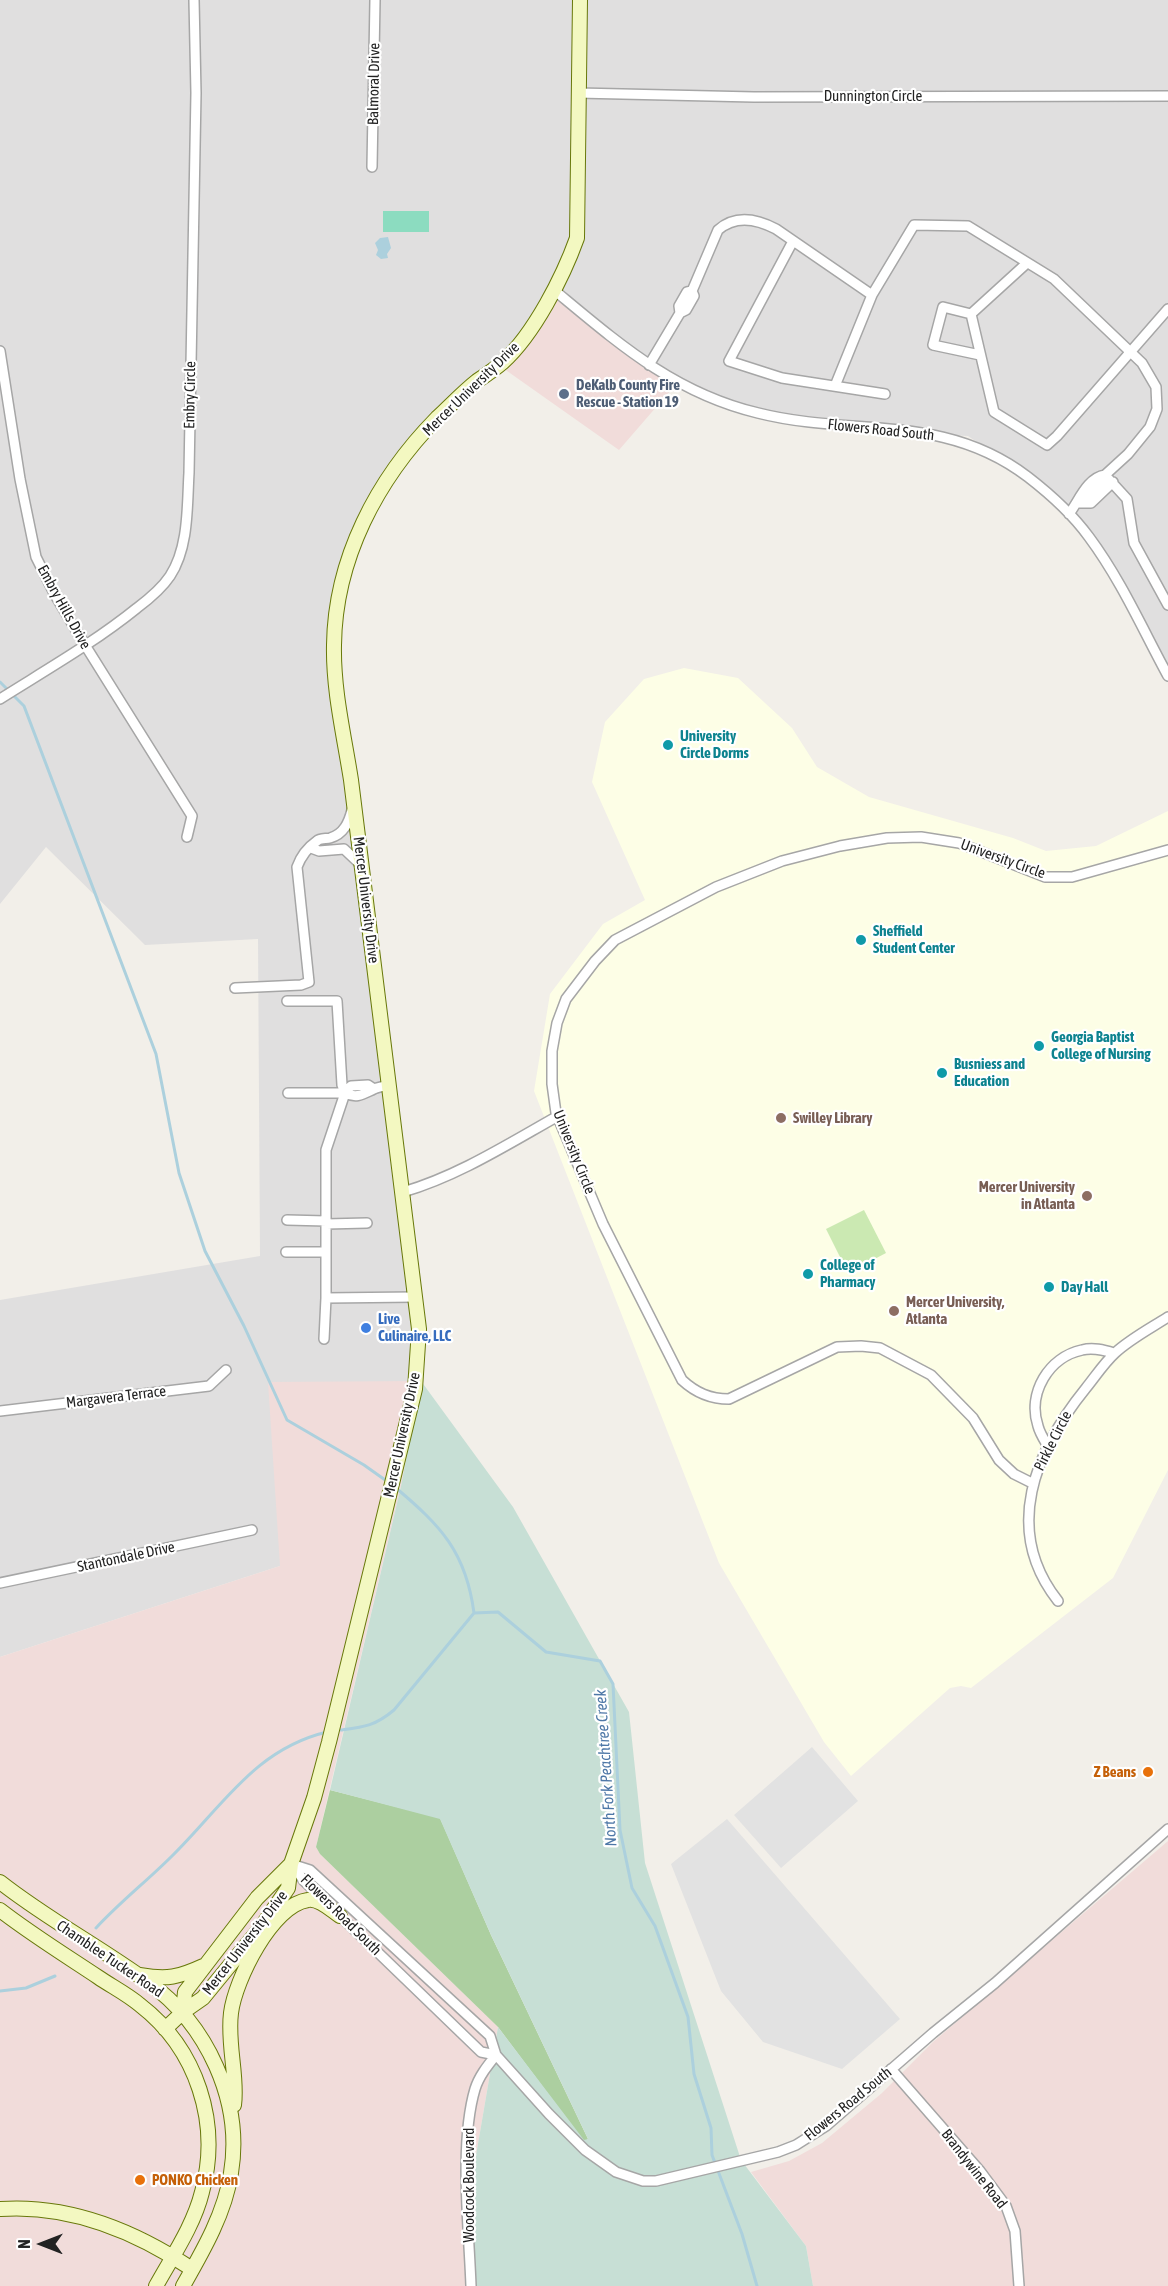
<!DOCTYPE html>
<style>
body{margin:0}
#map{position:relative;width:1168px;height:2286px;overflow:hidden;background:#f2efe9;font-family:"Asap Condensed",sans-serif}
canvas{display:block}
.north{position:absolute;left:12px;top:2214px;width:60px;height:60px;-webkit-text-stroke:4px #fff;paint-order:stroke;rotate:270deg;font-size:16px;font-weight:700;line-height:24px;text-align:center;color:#222}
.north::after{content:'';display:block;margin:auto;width:21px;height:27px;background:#222;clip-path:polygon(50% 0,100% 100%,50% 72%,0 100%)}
</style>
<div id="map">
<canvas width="1168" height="2286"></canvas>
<div class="north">N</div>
</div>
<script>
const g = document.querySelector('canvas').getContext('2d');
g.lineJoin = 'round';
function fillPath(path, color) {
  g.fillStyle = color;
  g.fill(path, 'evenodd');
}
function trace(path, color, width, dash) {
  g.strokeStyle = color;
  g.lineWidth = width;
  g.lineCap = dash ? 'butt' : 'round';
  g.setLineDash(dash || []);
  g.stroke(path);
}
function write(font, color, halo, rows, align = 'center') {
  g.font = font + ' "Asap Condensed",sans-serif';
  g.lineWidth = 4.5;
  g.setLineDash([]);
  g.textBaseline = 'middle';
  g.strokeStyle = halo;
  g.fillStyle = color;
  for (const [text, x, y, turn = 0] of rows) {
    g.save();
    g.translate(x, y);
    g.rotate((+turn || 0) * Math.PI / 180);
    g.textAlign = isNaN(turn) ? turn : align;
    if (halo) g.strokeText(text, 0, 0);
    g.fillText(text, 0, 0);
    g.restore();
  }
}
fillPath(new Path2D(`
 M0,0h1168v668l-65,-118 -73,-72 -62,-42 -104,-5 -79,-12 -108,-36 -177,-17 -54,46 -74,97 -36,83v93l85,696 -141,185 -280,91v-357l260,-44 -2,-317 -113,6 -99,-98 -46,57z`), '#e0dfdf');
fillPath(new Path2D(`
 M554,288l123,95 -58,67 -119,-84z
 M421,1381l-20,105 -85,361 4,7 178,173 -31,181 3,78h-470v-629l280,-91 -12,-184z
 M1168,1841v445h-355l-7,-40 -55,-74 38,-11 33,-18 60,-50 51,-51z`), '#f1dcda');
fillPath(new Path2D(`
 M684,668l54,10 54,50 25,39 52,30 144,41 33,13 50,-5 72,-35v659l-55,108 -142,110 -10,-2 -11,2 -99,88 -27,-34 -105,-179 -185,-472 16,-97 53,-70 42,-24 -53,-118 13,-60 39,-43z`), '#fdfee6');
fillPath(new Path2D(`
 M864,1210l22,43 -38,20 -22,-44z`), '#cbe9b2');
fillPath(new Path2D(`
 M330,1790l110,28 51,117 97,204 -4,3 -86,-115 -178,-173 -4,-7z`), '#accfa0');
fillPath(new Path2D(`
 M421,1381l92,126 116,205 16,151 96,297 65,86 7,40h-343l-3,-78 31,-181 86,113 4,-1 -97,-204 -51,-116 -110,-29 71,-304z`), '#c7dfd5');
fillPath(new Path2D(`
 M383,211h46v21h-46z`), '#8cdcc0');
fillPath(new Path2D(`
 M812,1747l46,54 -77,67 -47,-53z
 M727,1819l173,200 -58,50 -79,-27 -42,-51 -50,-127z`), '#e2e2e2');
fillPath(new Path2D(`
 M388,237l3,11 -4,6 1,4 -7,1 -5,-4 2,-5 -3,-7 5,-5z`), '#acd0dd');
trace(new Path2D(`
 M0,682l24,24 132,348 23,119 26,78 39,75 43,94 77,45 24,17
 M396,1488c45,38 70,64 78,125
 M341,1730c23,-3 34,-4 53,-20l80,-97 24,-1 48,40 54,9 13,23 7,146 12,58 23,38 33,91 6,57 17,54 1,27 30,79 15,52
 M96,1928c24,-26 51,-47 76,-72 50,-49 83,-107 155,-124
 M0,1991l26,-3 29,-12`), '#acd0dd', 3);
const street = new Path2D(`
 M578,93l176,4 414,-1
 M372,167l3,-167
 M793,241l-64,120 53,17 103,16
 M554,290c64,53 120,103 204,123 95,24 185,-1 270,64 22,17 45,38 61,60 32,43 54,93 79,139
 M680,313l-1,-7 8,-14 5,-1
 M971,314l23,98 53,33 10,-9 111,-127
 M971,314l-28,-7 -10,38 47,10
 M971,314l56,-51
 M0,351l20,128 16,78 19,38 30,50 107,171 -5,21
 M649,365l31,-52 6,-3 8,-14 -2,-5 26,-61c18,-16 39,-11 58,-1l96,66
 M835,386l37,-91 42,-70 54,1 86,53 88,84 14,24 1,22 -7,18 -22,27 -23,21 22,24 7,44 34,62
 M1079,503h12l22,-21
 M1069,514c10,-13 18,-36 36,-39l-2,6 -19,20
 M0,699c46,-29 95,-57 137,-91 12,-9 25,-20 33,-32 19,-29 17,-70 19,-103l7,-380 -2,-93
 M311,848l8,3 25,-2 17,16
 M235,988l66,-3 8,-3 -12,-115c4,-11 10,-19 20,-26 3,-3 9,-2 13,-3 14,-4 19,-16 22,-28
 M287,1001h50l5,84 3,8
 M288,1093h57c12,6 18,1 29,-4 4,-2 11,-3 16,-4
 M403,1192c55,-16 105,-48 155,-76
 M287,1220l39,1
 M326,1224l41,-1
 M286,1252h40
 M326,1298l89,-1
 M324,1339l2,-41v-148l19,-57 6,-7 17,-1 6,4
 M0,1411l209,-25 17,-16
 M1049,1448c-4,-7 -9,-14 -11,-22 -11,-33 11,-69 44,-76 11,-3 22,0 32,3
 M1032,1483l-18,-9 -15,-14 -26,-42 -42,-43 -51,-27 -19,-2 -24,1 -108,52c-19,0 -33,-6 -47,-19l-79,-156 -47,-111 -4,-29v-33l5,-28 9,-24 29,-38 20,-21 101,-53 66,-26 58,-15 47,-8 34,-1 38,6 86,34h27l96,-27
 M0,1583l252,-53
 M1058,1601c-56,-71 -23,-150 28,-213 9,-11 18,-25 29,-35 15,-14 36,-25 53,-36
 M291,1864l19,6 180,166 6,19 53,59 36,36 31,22 27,9h13l122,-29 18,-7 30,-19 107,-93 62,-50 173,-154
 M292,1864l12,17 22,21
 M336,1912l145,140 15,3
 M891,2069l89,102 26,35 9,25 4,55
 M471,2286c-2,-57 -12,-143 4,-197 4,-13 13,-24 21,-34`);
const secondary = new Path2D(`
 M0,1882c47,37 100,65 148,100 59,42 95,119 83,191 -6,40 -28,78 -48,113
 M0,1910c31,24 65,45 98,67 13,9 29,17 42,28 57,44 81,118 62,187 -8,33 -30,65 -46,94
 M141,1975c26,5 38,2 62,-9
 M183,2012l2,-20 72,-94 34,-34
 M165,2029l18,-17 20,-14 59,-72 26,-38 3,-24 23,-66 15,-56 86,-353 4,-60 -68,-549c-7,-45 -18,-90 -17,-135 1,-86 43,-166 103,-227 13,-12 26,-26 40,-37 9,-6 18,-12 26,-19 31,-28 60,-85 74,-124l3,-238
 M234,2105c4,-28 -7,-61 -3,-92 4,-33 41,-108 77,-113 11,-2 23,10 32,16
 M0,2209c70,-5 135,22 192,60`);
trace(street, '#a6a6a6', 12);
trace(secondary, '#68780a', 16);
trace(street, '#fff', 9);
trace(secondary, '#f3f8c1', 14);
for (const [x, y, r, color] of [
 [564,394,6,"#5c6f8a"],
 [668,745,6,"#0f9aa8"],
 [861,940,6,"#0f9aa8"],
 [1039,1046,6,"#0f9aa8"],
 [942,1073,6,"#0f9aa8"],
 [781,1118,6,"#8d6e63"],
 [1087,1196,6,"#8d6e63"],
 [808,1274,6,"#0f9aa8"],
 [1049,1287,6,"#0f9aa8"],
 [894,1311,6,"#8d6e63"],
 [366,1328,6,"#3f7fe0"],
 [1148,1772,6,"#e8710a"],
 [140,2180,6,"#e8710a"]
]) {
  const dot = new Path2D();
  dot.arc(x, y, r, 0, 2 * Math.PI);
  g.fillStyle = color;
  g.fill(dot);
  trace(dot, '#fff', 2);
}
write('15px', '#222', '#fff', [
 ["Balmoral Drive",374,84,-89],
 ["Dunnington Circle",873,96],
 ["Mercer University Drive",471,389,-44],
 ["Embry Circle",190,395,-89],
 ["Flowers Road South",881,430,6],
 ["Embry Hills Drive",64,607,61],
 ["University Circle",1003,859,20],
 ["Mercer University Drive",366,900,83],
 ["University Circle",574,1152,68],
 ["Margavera Terrace",116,1397,-7],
 ["Mercer University Drive",402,1435,-78],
 ["Pirkle Circle",1053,1441,-63],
 ["Stantondale Drive",126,1557,-12],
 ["Flowers Road South",341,1915,45],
 ["Mercer University Drive",245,1943,-52],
 ["Chamblee Tucker Road",110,1959,34],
 ["Flowers Road South",848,2104,-39],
 ["Brandywine Road",974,2169,52],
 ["Woodcock Boulevard",469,2185,-90]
]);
write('bold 15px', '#4e5e75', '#fff', [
 ["DeKalb County Fire",576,385],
 ["Rescue - Station 19",576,402]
], 'left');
write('bold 15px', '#0d838f', '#fff', [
 ["University",680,736],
 ["Circle Dorms",680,753],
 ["Sheffield",873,931],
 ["Student Center",873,948],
 ["Georgia Baptist",1051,1037],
 ["College of Nursing",1051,1054],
 ["Busniess and",954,1064],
 ["Education",954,1081],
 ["College of",820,1265],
 ["Pharmacy",820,1282],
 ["Day Hall",1061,1287]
], 'left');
write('bold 15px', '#785e54', '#fff', [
 ["Swilley Library",793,1118],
 ["Mercer University",1075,1187,"right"],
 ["in Atlanta",1075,1204,"right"],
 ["Mercer University,",906,1302],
 ["Atlanta",906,1319]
], 'left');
write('bold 15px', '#366cbe', '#fff', [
 ["Live",378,1319],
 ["Culinaire, LLC",378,1336]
], 'left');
write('bold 15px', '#c56008', '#fff', [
 ["Z Beans",1136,1772],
 ["PONKO Chicken",152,2180,"left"]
], 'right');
write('italic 16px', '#4e78a7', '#fff', [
 ["North Fork Peachtree Creek",606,1768,-94]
]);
</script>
